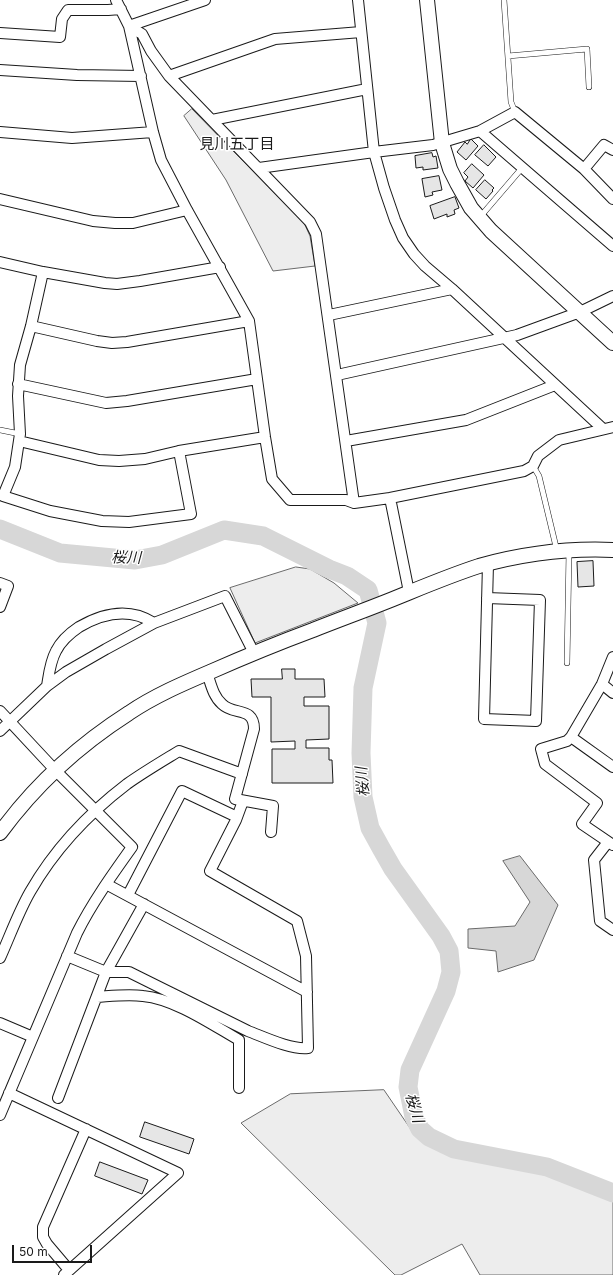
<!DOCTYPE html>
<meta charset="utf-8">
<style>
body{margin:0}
#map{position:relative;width:613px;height:1275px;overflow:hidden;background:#fff;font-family:Inter,sans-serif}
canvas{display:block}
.scale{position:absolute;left:12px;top:1245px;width:80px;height:18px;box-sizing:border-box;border:2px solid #1a1a1a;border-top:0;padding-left:5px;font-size:12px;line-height:14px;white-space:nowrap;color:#1a1a1a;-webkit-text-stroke:3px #fff;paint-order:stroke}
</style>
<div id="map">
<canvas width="613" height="1275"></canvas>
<div class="scale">50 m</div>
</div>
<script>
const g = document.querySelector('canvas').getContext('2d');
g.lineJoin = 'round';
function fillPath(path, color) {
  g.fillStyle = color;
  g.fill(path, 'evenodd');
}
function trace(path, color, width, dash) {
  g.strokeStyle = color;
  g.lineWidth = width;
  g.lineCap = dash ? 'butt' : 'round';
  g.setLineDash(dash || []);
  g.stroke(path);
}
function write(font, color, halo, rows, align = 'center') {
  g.font = font + ' Inter,"Noto Sans JP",sans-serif';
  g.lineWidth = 3;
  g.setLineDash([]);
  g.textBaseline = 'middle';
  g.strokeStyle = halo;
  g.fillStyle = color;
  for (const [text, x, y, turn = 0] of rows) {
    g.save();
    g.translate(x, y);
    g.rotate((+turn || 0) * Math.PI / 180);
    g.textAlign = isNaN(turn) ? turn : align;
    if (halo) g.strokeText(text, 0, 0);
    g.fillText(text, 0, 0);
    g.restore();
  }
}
const built = new Path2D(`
 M192,109l112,114 6,13 5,30 -42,5 -47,-91 -42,-64z
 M296,567l14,2 24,14 24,20 -103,40 -25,-55z
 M384,1090l28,41 40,23 95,20 66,26v75h-133l-18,-31 -61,31h-6l-154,-152 49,-29z`);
fillPath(built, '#ededed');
trace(built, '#6a6a6a', 1);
const water = new Path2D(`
 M520,856l38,49 -24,55 -36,12 -2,-21 -28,-3v-19l47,-3 15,-24 -27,-41z`);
fillPath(water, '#d7d7d7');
trace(water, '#6a6a6a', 1);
trace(new Path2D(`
 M0,529l60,24 75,7 27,-5 62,-25 39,6 66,33 18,7 21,14 9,33 -14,65 -2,65 2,44 7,31 11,20 12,21 48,67 8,15 2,21 -5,19 -36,79 -2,17 6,30 6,12 9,8 25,12 93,18 66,26`), '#d7d7d7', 19);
const building = new Path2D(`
 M471,139l7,7 -12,14 -9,-8 8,-10 2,2z
 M484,145l12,12 -8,9 -13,-11z
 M432,153l1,4 3,-1 2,12 -15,2v-3l-7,1 -1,-12z
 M472,164l12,11 -11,13 -8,-7 3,-4 -4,-4z
 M439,176l3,14 -10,2 1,3 -8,2 -3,-18z
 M485,180l9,8 -2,2 1,1 -7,8 -10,-9z
 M455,197l4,11 -5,2 1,4 -8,3v-3l-13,5 -4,-13z
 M593,561l1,25 -16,1 -1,-25z
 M282,669h13v10h29l1,18h-21v9h25v33l-23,1v8h23v12h3l1,23h-61v-34h23v-8l-24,1v-45h-19l-1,-18h31z
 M145,1122l49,17 -5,15 -49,-17z
 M100,1162l48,18 -6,14 -47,-18z`);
fillPath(building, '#e6e6e6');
trace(building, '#1a1a1a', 1);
const lane = new Path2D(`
 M504,0l7,102 4,10
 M508,56l79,-7 2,38
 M480,217l42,-49
 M0,430l20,4
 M533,466l6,10 18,75
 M567,663l2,-111`);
const street = new Path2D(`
 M116,0l13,26 24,106 8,28 26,50 62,111 16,116 7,42 18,21h56l8,3 36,-5 134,-27 9,-5 5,-10 21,-16 54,-13
 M358,0l16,152 10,36 11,32 8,18 11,16 11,12 27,23 151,140
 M129,26l13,8 9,17 18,25 141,146 6,12 38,269
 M129,26l76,-26
 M0,33l60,4 2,-18 6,-9h40l13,-1
 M0,70l77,5 64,1
 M169,76l106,-37 86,-7
 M212,120l155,-31
 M480,131l133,115
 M0,132l72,6 81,-6
 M259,168l115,-16 59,-7 47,-14 35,-19 69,57 29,30
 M584,169l20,-24 9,5
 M0,199l93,22 22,2h18l54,-13
 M0,262l43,10 62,11 12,1 23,-3 80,-14
 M43,272l-12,54 -11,39 -2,31 2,38 -5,33 -12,29 47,15 52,10 27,1 62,-8 -12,-63
 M329,315l123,-26
 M31,326l66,15 15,2 15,-1 122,-21
 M337,375l180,-40 63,-23 33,-16
 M18,384l88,19 21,-2 130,-22
 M19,441l80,19 20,1 26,-2 34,-8 86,-14
 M346,441l120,-21 89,-35
 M390,498l19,94
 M0,583l8,3 -8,21
 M487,598l53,2 -4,121 -52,-2 4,-155
 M613,657l-11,27 -31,53 -4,4 -26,8 4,15 52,39 -15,21 31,21
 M207,673c4,11 6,23 15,31 12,12 32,2 32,25l-19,70 38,7 -2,26
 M602,684l11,9
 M47,686c2,-12 3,-24 9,-35 5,-10 14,-18 23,-24 24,-14 50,-20 75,-4
 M0,711l55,59 77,77c-20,28 -40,56 -55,86l-77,182
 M0,731l47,-45 19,-14 40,-23 48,-26 71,-27 29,57
 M571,737l42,30
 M608,842l-14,18 6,61 13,9
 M106,884l201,108
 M128,895l54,-104 55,26
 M67,956l39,16h23l119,59c16,6 43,19 60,17l-2,-92 -9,-35 -87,-50 26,-51 7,-19
 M0,958c10,-22 18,-45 30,-66 24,-42 59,-79 97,-108 17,-12 34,-22 52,-33l63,23
 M97,997c15,-1 31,-3 46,-1 32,3 68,28 96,44v48
 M0,1023l33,14
 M9,1093l169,80 -114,102
 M58,1098l48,-126 38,-68
 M69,1270l-22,-26 -4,-7v-10l43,-98`);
const secondary = new Path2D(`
 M427,0l15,143 8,26 7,14 14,25 20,23 122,112
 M0,833c35,-48 79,-88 129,-120 25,-17 53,-29 81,-41 34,-15 68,-29 103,-42 25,-10 50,-19 75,-29 30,-12 60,-25 91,-35 43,-12 89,-18 134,-16`);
trace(lane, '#1a1a1a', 6);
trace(street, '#1a1a1a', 12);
trace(secondary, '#1a1a1a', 16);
trace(lane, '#fff', 5);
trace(street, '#fff', 10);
trace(secondary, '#fff', 14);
write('15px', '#1a1a1a', '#fff', [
 ["見川五丁目",237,144]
]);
write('italic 15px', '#1a1a1a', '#fff', [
 ["桜川",126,558,1],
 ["桜川",363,782,-95],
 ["桜川",414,1108,74]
]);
</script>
